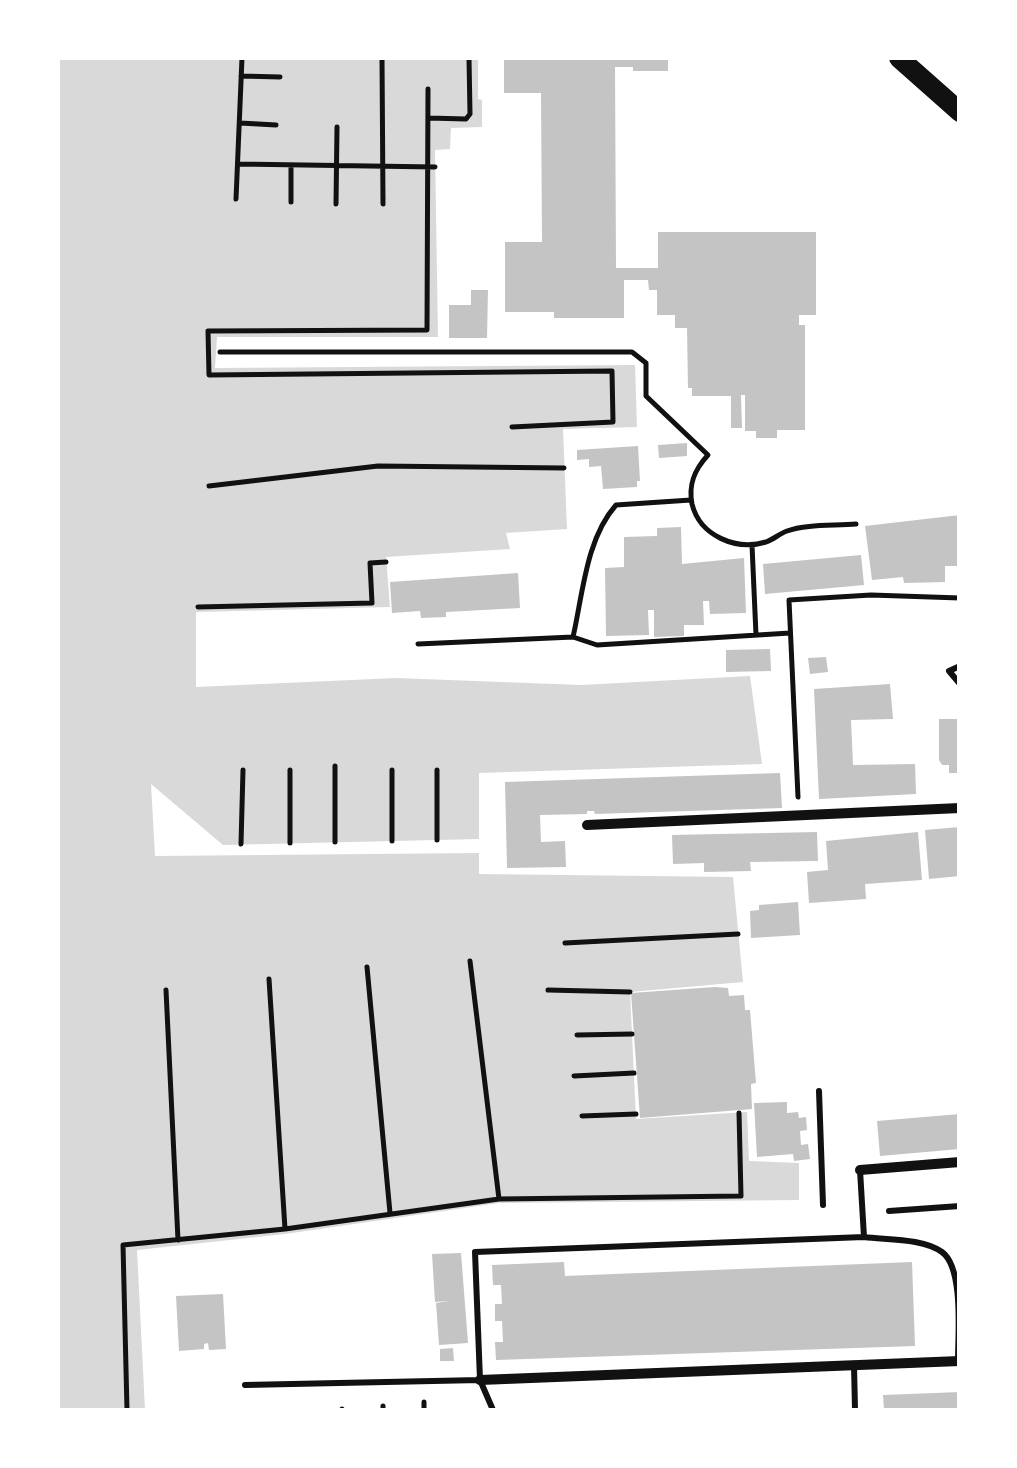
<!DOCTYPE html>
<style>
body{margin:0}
#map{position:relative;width:1017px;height:1468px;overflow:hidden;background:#fff;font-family:"Roboto Serif",serif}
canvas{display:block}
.frame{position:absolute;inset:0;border:60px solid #fff;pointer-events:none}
</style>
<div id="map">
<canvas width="1017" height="1468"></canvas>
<div class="frame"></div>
</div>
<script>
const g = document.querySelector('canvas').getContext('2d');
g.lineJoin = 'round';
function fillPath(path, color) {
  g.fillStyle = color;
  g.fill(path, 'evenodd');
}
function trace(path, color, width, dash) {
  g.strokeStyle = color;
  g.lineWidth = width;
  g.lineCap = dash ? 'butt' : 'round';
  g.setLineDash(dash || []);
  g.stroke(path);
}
fillPath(new Path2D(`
 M58,58h420v41l4,1v27l-31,1 -1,21 -15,1 3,187h-221l-2,31 420,-3 2,62 -74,2 4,100 -61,4 4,16 -124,8 4,50 -194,5v75l200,-9 185,7 169,-9 12,88 -283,9v101l254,3 10,105 -113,10 6,127 111,-7 2,49 50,2v37l-300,3 -214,31 -148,16 8,160h-87z`), '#d9d9d9');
fillPath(new Path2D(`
 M151,784l72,61 256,-6v14l-324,3z`), '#fff');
fillPath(new Path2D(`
 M504,58h164v13h-35v-4h-18l1,201h42v-36h158v83h-17v10h6v105h-28v8h-21v-7h-11v-36h-4l1,33h-11v-32h-39v-8h-4l-1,-60h-12v-13h-18v-25h-8l-1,-10h-24v38h-70v-6h-49v-70h37l-1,-149h-37z
 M471,290h17l-1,48h-38v-33h22z
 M687,443v13l-28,2 -1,-13z
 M638,446l2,35h-3v6l-34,2 -2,-23 -12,1v-8l-12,1v-10z
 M960,515v51h-15v16l-41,1 -1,-6 -31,3 -7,-54z
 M681,527l1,37 62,-6 2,55 -36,1 -1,-13h-6l1,24h-20v11l-30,1v-27h-6l1,25 -43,1 -1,-68 19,-1v-30l33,-1v-8z
 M861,555l3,30 -99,9 -2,-30z
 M518,573l2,35 -74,4v5l-25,1 -1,-7 -28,2 -2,-31z
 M770,649l1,22 -45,1v-22z
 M826,657l2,15 -18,2 -2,-16z
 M890,684l3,35 -42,1 2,45 62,-1 1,30 -97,5 -5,-110z
 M939,719h21v54h-11v-8h-7l-3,-5z
 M780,773l2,35 -187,6 -1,-3h-7v3l-47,1 1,27 24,-1 1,26 -59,1 -2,-86z
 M960,827v49l-31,3 -4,-49z
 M817,832l1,29 -68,1 1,9 -47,1v-9l-31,1 -1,-29z
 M918,832l4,48 -57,4 1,15 -57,4 -2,-31 21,-2 -2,-29z
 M798,902l2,33 -49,3 -1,-27 9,-1v-5z
 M715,987l13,1 1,8 15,-1 1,15h5l6,73 -5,1 1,25 -112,9 -9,-125z
 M787,1102v11l11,-1 1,6 7,-1 1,13 -7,1 1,14 7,-1 2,15 -16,2 -1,-7 -36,3 -3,-54z
 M960,1114v35l-80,7 -3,-35z
 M461,1253l7,90 -29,2 -3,-42 13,-2 -14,1 -3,-48z
 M564,1262l1,14 347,-14 3,84 -419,14 -1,-18h8l-1,-21h-7v-17h7l-1,-19h-8l-1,-20z
 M223,1294l3,55 -17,1 -1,-7 -4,1v5l-25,2 -3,-55z
 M453,1348l1,13h-14v-12z
 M960,1392v18h-76l-1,-15z`), '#c4c4c4');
trace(new Path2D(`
 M382,58l1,146
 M241,76l39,1
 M428,89l-1,241 -219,1 1,44 403,-4 1,51 -101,5
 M428,118l38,1 4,-5 -1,-56
 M240,123l36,2
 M238,164l197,3
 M236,199l6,-141
 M291,202v-36
 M336,204l1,-77
 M220,352h412l14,11v33l62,59c-13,14 -20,29 -16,49 8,32 44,47 74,38 8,-3 13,-8 21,-11 19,-7 48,-5 69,-7
 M209,486l169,-20 186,2
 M752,545l4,90
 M198,607l174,-4 -2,-40 16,-1
 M573,637l24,8 193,-12
 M418,644l155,-7c10,-44 13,-98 43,-132l75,-5
 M290,770v73
 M392,770v71
 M798,797l-9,-197 82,-5 89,3
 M437,840v-70
 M335,842v-76
 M241,844l2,-74
 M565,943l173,-9
 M470,961l29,238
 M367,967l23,246
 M269,979l16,250
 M166,990l12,250
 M548,990l82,2
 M577,1035l55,-1
 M574,1076l60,-3
 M582,1116l54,-2
 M424,1402v8
 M383,1406v4
 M342,1409v1
 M127,1410l-4,-165 162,-16 214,-30 242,-3 -2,-83`), '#111', 5);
trace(new Path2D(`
 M960,666l-11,5 11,13
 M819,1091l4,114
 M860,1170l4,67
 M889,1211l71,-5
 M854,1365l1,45
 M245,1385l235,-5
 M493,1410l-13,-30 -5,-128 389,-15c23,3 59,1 78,15 22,16 16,83 16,109`), '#111', 6);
trace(new Path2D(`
 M587,825l373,-17
 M860,1170l100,-8
 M480,1380l480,-19`), '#111', 10);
trace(new Path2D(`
 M899,58l61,54`), '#111', 20);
</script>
